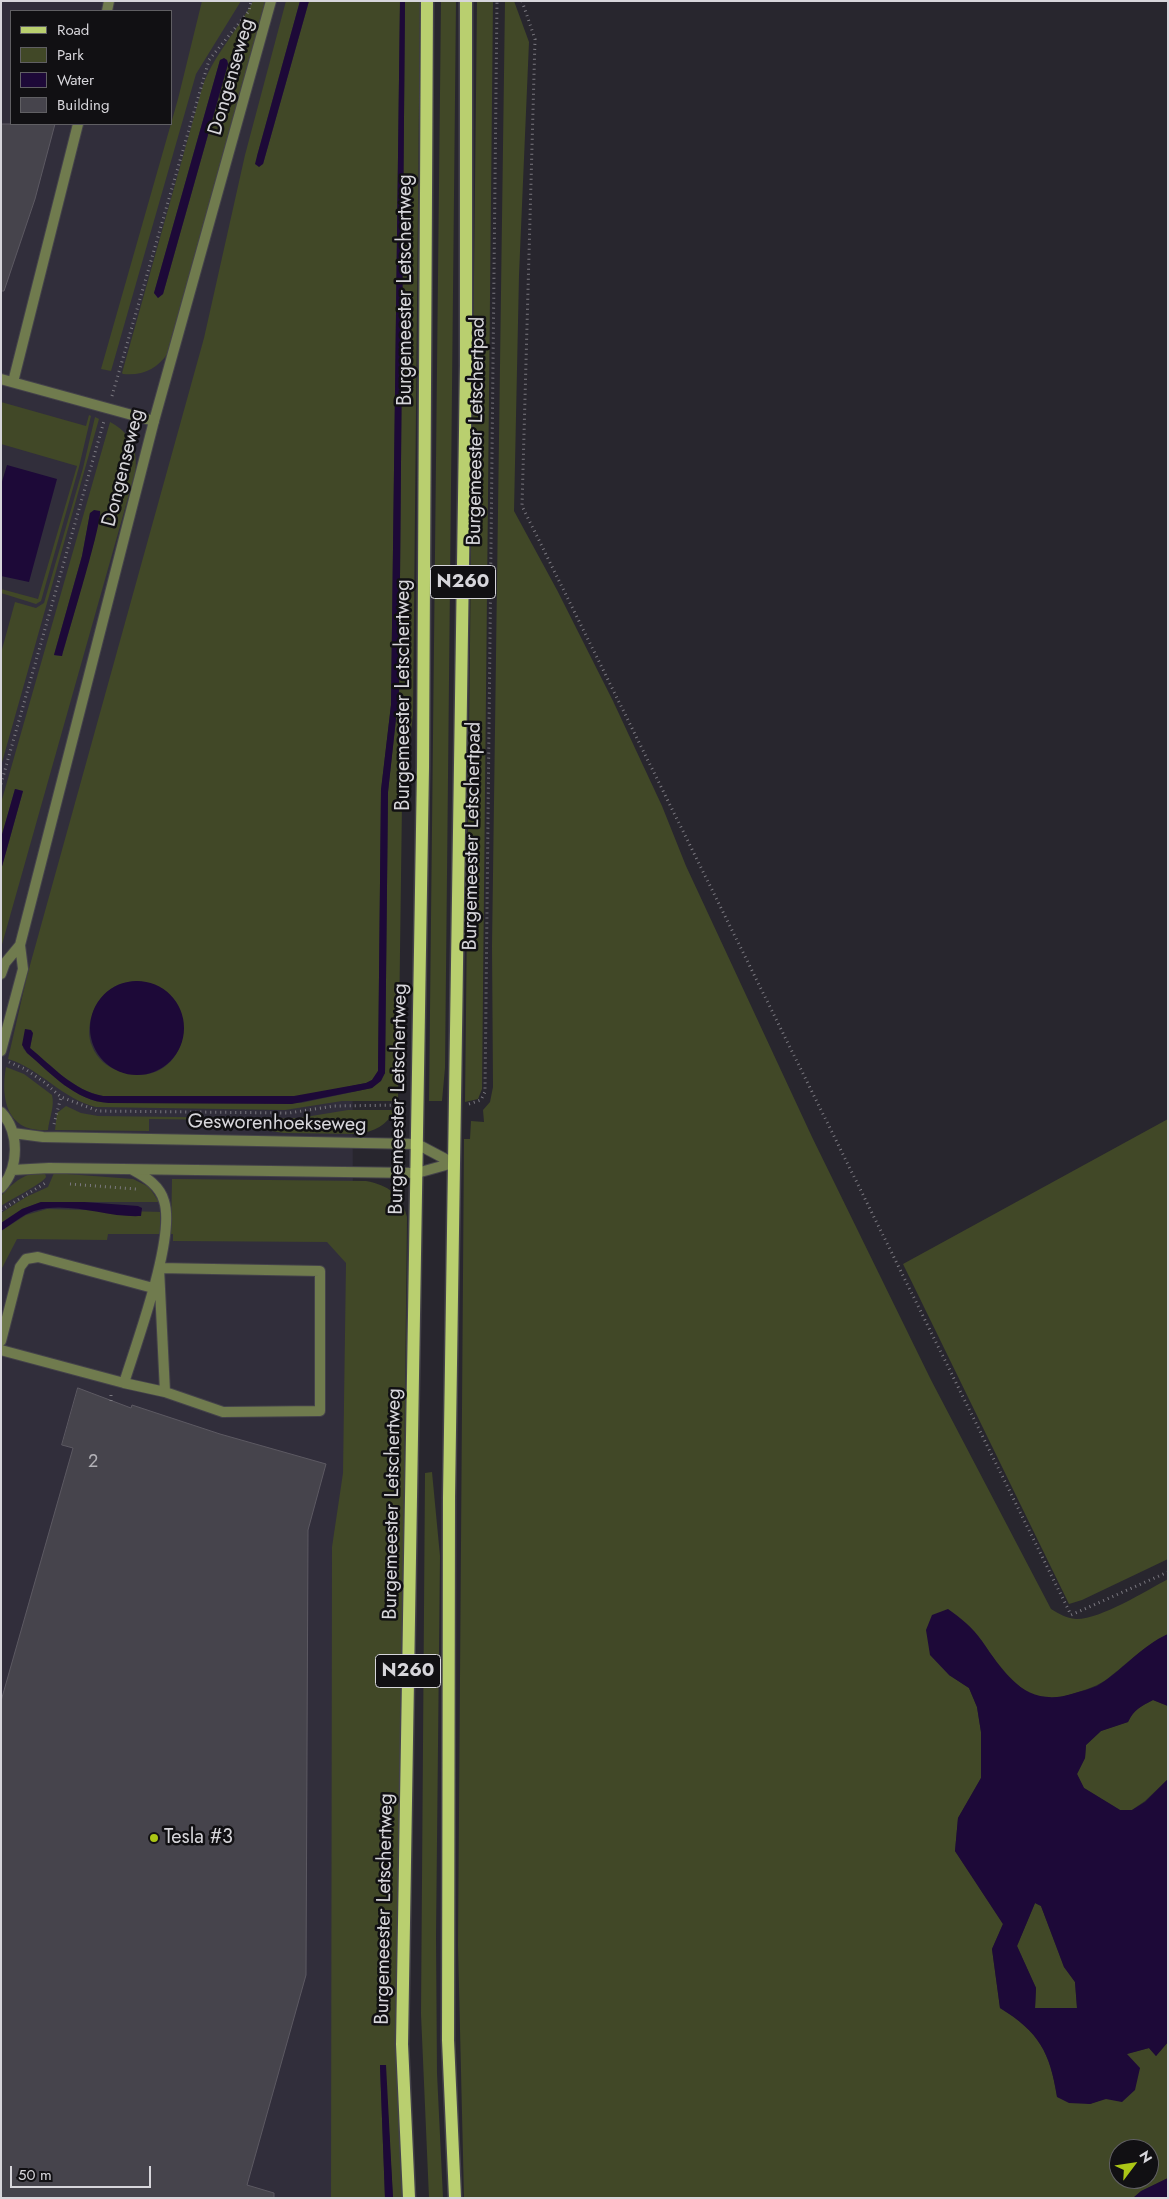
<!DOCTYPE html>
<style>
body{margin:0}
#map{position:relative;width:1169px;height:2199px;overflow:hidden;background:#28262e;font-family:Jost,sans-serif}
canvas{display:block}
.frame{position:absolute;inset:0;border:2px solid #d7d6db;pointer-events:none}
.legend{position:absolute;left:10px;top:10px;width:162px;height:115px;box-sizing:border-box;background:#111013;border:1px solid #605f63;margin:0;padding:6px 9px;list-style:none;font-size:15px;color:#d7d6db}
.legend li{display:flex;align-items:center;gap:10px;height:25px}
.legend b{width:25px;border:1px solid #605f63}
.north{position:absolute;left:1109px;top:2139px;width:50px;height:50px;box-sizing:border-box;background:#111013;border:1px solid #605f63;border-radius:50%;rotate:59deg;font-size:14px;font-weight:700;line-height:20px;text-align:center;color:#d7d6db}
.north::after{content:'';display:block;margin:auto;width:18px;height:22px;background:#abc616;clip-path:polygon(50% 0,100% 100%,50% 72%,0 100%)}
.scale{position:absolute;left:10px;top:2166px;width:141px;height:22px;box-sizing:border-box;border:2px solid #d7d6db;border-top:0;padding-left:6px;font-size:15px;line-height:18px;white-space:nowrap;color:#d7d6db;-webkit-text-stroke:4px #111013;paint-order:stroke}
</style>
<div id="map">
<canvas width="1169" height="2199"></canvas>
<div class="frame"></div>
<ul class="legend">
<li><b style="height:6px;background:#b9cf6f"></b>Road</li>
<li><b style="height:14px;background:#414827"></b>Park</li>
<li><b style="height:14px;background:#1d0938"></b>Water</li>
<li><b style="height:14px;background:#46444c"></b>Building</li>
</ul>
<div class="north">N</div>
<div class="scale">50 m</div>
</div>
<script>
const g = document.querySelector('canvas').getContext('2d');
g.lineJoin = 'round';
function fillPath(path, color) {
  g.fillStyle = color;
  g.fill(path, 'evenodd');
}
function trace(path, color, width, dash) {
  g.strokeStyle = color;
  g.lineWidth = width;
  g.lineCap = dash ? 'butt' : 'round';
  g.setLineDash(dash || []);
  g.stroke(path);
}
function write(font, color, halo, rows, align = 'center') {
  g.font = font + ' Jost,sans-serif';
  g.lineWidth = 5;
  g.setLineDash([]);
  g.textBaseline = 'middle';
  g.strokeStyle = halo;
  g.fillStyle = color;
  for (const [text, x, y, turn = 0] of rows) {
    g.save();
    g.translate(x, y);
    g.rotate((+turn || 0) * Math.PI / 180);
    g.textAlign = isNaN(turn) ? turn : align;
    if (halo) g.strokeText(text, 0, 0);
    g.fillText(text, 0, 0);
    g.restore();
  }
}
fillPath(new Path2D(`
 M1,1h349l3,1259 -7,938h-345zM11,11h160v113h-160z`), '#312e3b');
fillPath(new Path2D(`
 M202,1h39l-45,73 -85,297 -10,-2 77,-270z
 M253,1h12l-5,22 -92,330c-11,16 -25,23 -45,21l-1,-1 81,-288c11,-30 35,-55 50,-84zM224,59l3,1 1,4 -65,230 -5,4 -4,-5 66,-233z
 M286,1h14l-43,155 6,8 46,-163h91l-9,704 -10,85 -3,281 -6,9 -6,3 -63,13 -17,1 -183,-1c-29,-5 -51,-30 -73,-48l3,-15 -10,15 4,5c25,21 48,48 82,50h192l71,-15 13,-15 3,-281 11,-101 6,-690h15l-7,714 -11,88 -4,298h-56l-57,9 -189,-3c-34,-8 -55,-38 -88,-48l19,-83 177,-638 41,-183zM136,981c77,10 52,115 -17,90 -12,-4 -22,-12 -27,-25 -8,-18 2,-46 19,-57 8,-6 16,-7 25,-8z
 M441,1h15l-11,1067 -3,33h-13z
 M477,1h16l-11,1088 -4,10 -13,3z
 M505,1h9l15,41 -10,233 -5,236 43,79 56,111 49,105 24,60 126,271 119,243 120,229c8,5 15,9 25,10 23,1 70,-28 92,-40v55c-21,10 -38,27 -56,41 -10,9 -21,13 -34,17 -11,4 -26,8 -38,6 -21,-4 -48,-41 -59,-58l-32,35 20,13 8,19 4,25v46l-23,40 -3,33 48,73 -11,25 8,59c39,24 50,44 57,88l33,8 16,-6 20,-44 23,-6 7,8 12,-14v136l-26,13 -9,7h-669l-6,-253 6,-806h6l1,-18 13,1 -1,-12 7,-8 3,-15 -1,-141zM1119,2149h30v30h-30z
 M1,402l85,24 3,-11 2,1 -12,51 -38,134 -5,3 -35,-11v-4l37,10 39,-133 -76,-22z
 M95,417l4,2 -98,347v-113l14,-51 21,6 8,-5 39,-135z
 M110,422c20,10 29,29 25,51l-134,475v-78l22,-79 -8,-2 -14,49v-35zM90,513l5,25 -33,118 -8,-1 28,-99z
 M6,1067l18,7 28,21c3,11 -3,24 -4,35 -40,3 -48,-29 -42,-63z
 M66,1106l15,7 17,3 156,2v6l5,1 1,-6 39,-1 49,-8h47c-8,15 -21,22 -38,24l-74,-1 -52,-9v-4l-82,-1v12l-94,-1 2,-17z
 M1168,1119v440l-86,41 -13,4 -166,-340z
 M54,1173l79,6 16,8 10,15h-118l-19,7 -21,14v-10l25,-16 22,-10z
 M30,1174l15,-1 1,4c-3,6 -36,23 -45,29v-10c9,-10 16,-17 29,-22z
 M172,1179l194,2c22,4 36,14 41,36l-6,538 5,443h-13l-8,-133 -5,1 5,132h-54l1,-651 11,-74 3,-210 -19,-21 -154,-1v-7h-2z
 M47,1209l116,3 -3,1v21h-52l-1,6 -90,-1 -16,31v-39l25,-16z
 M432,1472l8,84 -4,381 1,136 6,125h-14l-8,-184 4,-541z
 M1153,1700l15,6v73l-23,22 -13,9h-12l-36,-22 -7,-14 8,-16 1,-13 15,-14 27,-9 5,-10 7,-5z
 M1035,1903l6,3 23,61 11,15 2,26 -42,1 1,-21 -19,-42z`), '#414827');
fillPath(new Path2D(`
 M300,1h9l-46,163 -4,3 -4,-3 2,-8z
 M400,1h5l-6,690 -11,101 -3,281 -4,8 -9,7 -80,16 -183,-1c-34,-2 -57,-29 -82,-50l-5,-8 3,-16 6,1 2,3 -3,15c22,18 44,43 73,48h191l72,-13 6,-3 6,-9 3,-281 10,-85z
 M224,58l3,2 1,4 -65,230 -5,4 -4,-5 66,-233z
 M7,465l50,14 -28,103 -28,-6v-91z
 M94,510l6,1c3,9 -33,126 -38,145l-8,-1 28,-99 8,-43z
 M15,789l8,2 -22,79v-32z
 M90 1028a47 47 0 1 1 94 0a47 47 0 1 1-94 0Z
 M41,1202h43l54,4 4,2 -1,8c-34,2 -73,-16 -107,-5 -12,4 -22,13 -33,20v-8l21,-14z
 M948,1609c13,9 25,19 34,32 24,35 45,68 93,52 7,-2 15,-4 22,-7 24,-14 44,-40 71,-52v72l-15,-6c-12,6 -19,10 -25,22l-27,9 -15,14 -1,13 -8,16 7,14 36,22h12l13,-8 23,-23v263l-12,14 -7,-8 -22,6 13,14 -5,22 -13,12 -16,-3 -16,5 -21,-1 -12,-6c-7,-45 -18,-65 -57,-89l-8,-59 11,-25 -48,-73 3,-33 23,-40v-46l-4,-25 -8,-19 -20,-13 -19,-20 -4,-25 6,-15zM1035,1903l6,3 23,61 11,15 2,26h-42l1,-20 -19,-42z
 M380,2065h6l7,133h-8z
 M1168,2178v20h-35l8,-7z`), '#1d0938');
const building = new Path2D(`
 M1,124h54l-20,75 -31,92h-3z
 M78,1388l53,20 1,-3 88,29 106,30 -18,66 -2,445 -59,210 27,8v5h-273v-497l72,-253 -11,-3z`);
fillPath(building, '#46444c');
trace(building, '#5c5962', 1);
const service = new Path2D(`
 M107,11l2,-10
 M1,379l153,42
 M13,382l65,-258
 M1,1341l19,-74 6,-8 12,-2 115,31
 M1,1350l123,33c12,-39 52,-146 40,-182 -4,-15 -18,-24 -31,-31
 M124,1383l41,9 58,20 97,-1v-140l-161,-3 6,124`);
const minor = new Path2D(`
 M1,974l4,-11 15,-18
 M1,1051l22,-82 -3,-24 134,-524 117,-420`);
const tertiary = new Path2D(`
 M1,1112c19,20 18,56 0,76
 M13,1133l30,4 374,7 36,19
 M12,1170l37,-2 368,5 36,-10`);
const primary = new Path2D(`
 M409,2198l-7,-154 21,-1276 4,-767
 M455,2198l-7,-158 1,-543 17,-1132v-364`);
trace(service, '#44424a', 12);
trace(minor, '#44424a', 12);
trace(tertiary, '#44424a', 12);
trace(primary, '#44424a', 15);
trace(new Path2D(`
 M522,1l13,38 -13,467 549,1109 97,-43
 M112,396l97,-336 40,-49 2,-10
 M1,784l103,-363
 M9,1062l16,7 19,13 17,15 37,14 191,2 45,-7 69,-1
 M469,1104l12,-4 4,-8 12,-1091
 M54,1124l7,-27
 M70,1184l66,5
 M1,1210l46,-28
 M111,1401v-8`), '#7b7980', 3, [1, 4]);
trace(service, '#707b4e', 10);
trace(minor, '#707b4e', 10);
trace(tertiary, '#707b4e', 10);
trace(primary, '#b9cf6f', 12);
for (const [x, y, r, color] of [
 [154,1838,5,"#abc616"]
]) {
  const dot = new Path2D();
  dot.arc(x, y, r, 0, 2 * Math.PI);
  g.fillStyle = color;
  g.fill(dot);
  trace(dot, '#111013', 2);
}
write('18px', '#b3b2b7', null, [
 ["2",93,1463]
]);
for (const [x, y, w] of [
 [463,582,65],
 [408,1671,65]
]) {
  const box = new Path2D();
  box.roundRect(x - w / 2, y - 16.5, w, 33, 4);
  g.fillStyle = '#111013';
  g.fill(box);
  trace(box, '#d7d6db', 1);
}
write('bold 19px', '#d7d6db', null, [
 ["N260",463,582],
 ["N260",408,1671]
]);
write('20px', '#d7d6db', '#111013', [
 ["Dongenseweg",232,77,-74],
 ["Burgemeester Letschertweg",406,290,-90],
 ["Burgemeester Letschertpad",477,431,-89],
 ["Dongenseweg",124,468,-76],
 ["Burgemeester Letschertweg",404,695,-90],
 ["Burgemeester Letschertpad",473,836,-89],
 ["Burgemeester Letschertweg",399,1099,-89],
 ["Gesworenhoekseweg",277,1124,1],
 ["Burgemeester Letschertweg",393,1504,-89],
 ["Burgemeester Letschertweg",385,1909,-89]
]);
write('20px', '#d7d6db', '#111013', [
 ["Tesla #3",164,1838]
], 'left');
</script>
